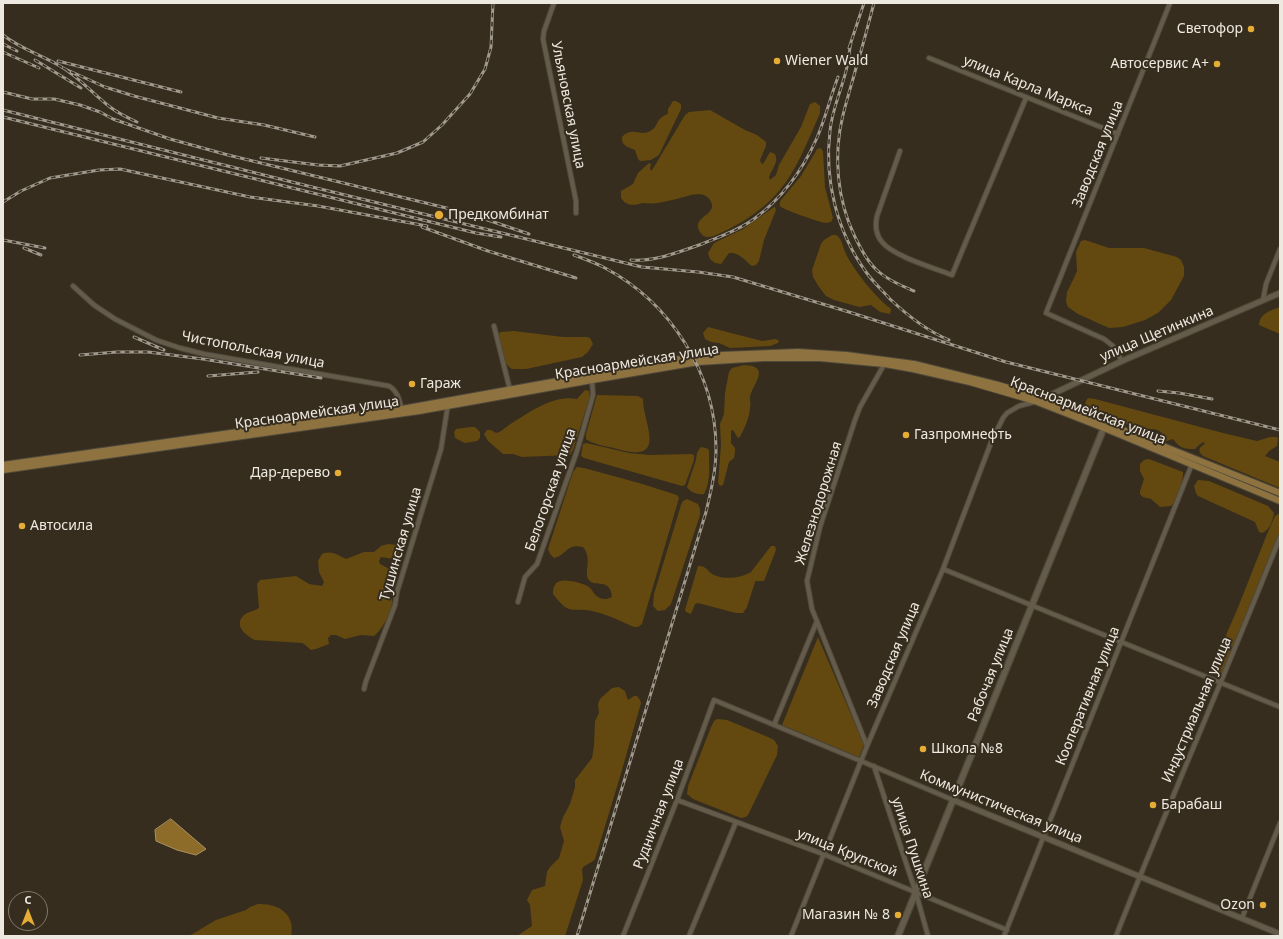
<!DOCTYPE html>
<meta charset="utf-8">
<style>
body{margin:0}
#map{position:relative;width:1283px;height:939px;overflow:hidden;background:#362d1f;font-family:"Noto Sans",sans-serif}
canvas{display:block}
.frame{position:absolute;inset:0;border:4px solid #eee9e0;pointer-events:none}
.north{position:absolute;left:8px;top:891px;width:40px;height:40px;box-sizing:border-box;background:#362d1f;border:1px solid #80786c;border-radius:50%;rotate:0deg;font-size:11px;font-weight:700;line-height:16px;text-align:center;color:#eee9e0}
.north::after{content:'';display:block;margin:auto;width:14px;height:18px;background:#e5ad35;clip-path:polygon(50% 0,100% 100%,50% 72%,0 100%)}
</style>
<div id="map">
<canvas width="1283" height="939"></canvas>
<div class="frame"></div>
<div class="north">С</div>
</div>
<script>
const g = document.querySelector('canvas').getContext('2d');
g.lineJoin = 'round';
function fillPath(path, color) {
  g.fillStyle = color;
  g.fill(path, 'evenodd');
}
function trace(path, color, width, dash) {
  g.strokeStyle = color;
  g.lineWidth = width;
  g.lineCap = dash ? 'butt' : 'round';
  g.setLineDash(dash || []);
  g.stroke(path);
}
function write(font, color, halo, rows, align = 'center') {
  g.font = font + ' "Noto Sans",sans-serif';
  g.lineWidth = 4;
  g.setLineDash([]);
  g.textBaseline = 'middle';
  g.strokeStyle = halo;
  g.fillStyle = color;
  for (const [text, x, y, turn = 0] of rows) {
    g.save();
    g.translate(x, y);
    g.rotate((+turn || 0) * Math.PI / 180);
    g.textAlign = isNaN(turn) ? turn : align;
    if (halo) g.strokeText(text, 0, 0);
    g.fillText(text, 0, 0);
    g.restore();
  }
}
fillPath(new Path2D(`
 M673,101h3l5,3v5l-22,46 -8,5 -11,1 -2,-2 -3,-9c-7,-3 -14,-4 -13,-13 11,-11 18,0 28,-6 9,-4 5,-13 18,-17v-5z
 M815,102l5,4v7c-24,56 -35,88 -93,117 -8,3 -21,13 -27,2 -1,-2 -3,-5 -2,-8 3,-9 20,-12 12,-24 -4,-7 -13,-6 -19,-5 -11,3 -22,6 -33,8 -5,1 -10,0 -15,0 -5,1 -10,3 -15,1 -3,-1 -5,-3 -7,-6v-7l12,-7 5,-11 11,-10 2,1 -1,4 1,3 3,-4 31,-52 4,-3 21,-2 35,20 12,5 9,7v4l-6,14 1,3 2,1 7,-12 5,2c4,9 -3,14 -6,23l1,3 6,-5 3,-10 22,-38 9,-23z
 M821,148l2,4 2,35 8,31 -2,4 -5,1c-4,0 -45,-14 -46,-17 -1,-2 0,-4 1,-6l20,-24 15,-25 1,-2z
 M774,207h1l1,3 -12,30 -5,21 -3,4 -4,1c-7,-5 -12,-14 -23,-13l-8,11 -6,-1 -5,-4 -2,-6 6,-10 29,-14z
 M832,235h4c6,3 7,13 10,19 7,15 30,44 44,54l1,2 -1,4 -10,-2 -9,-7 -12,2 -25,-7 -8,-4 -7,-9 -6,-10 -1,-7 9,-26 3,-4z
 M1085,240l24,8h35l33,9 4,3 3,7v9l-13,24 -13,13 -13,7 -22,7 -14,1 -31,-14 -10,-7 -2,-5 1,-10 7,-14 3,-7 -1,-19 5,-11z
 M1280,307v27l-21,-9c1,-12 11,-14 21,-18z
 M708,327l54,14 14,-2 3,2 -1,2 -8,3 -40,2 -11,-5 -8,-1 -6,-3 -2,-6z
 M514,331l49,6h24l3,1 3,6 -5,8 -6,5 -56,12h-14c-9,-5 -17,-27 -12,-37z
 M744,365c29,1 7,21 6,33 0,3 1,6 0,9 0,10 -6,22 -10,30l-2,1 -5,-8 -2,1v12l4,5v4l-1,6 -5,4 -6,23 -3,1 -2,-3 3,-38 -1,-21 4,-10 1,-21 4,-21 3,-4z
 M585,390l4,1 1,5 -17,54 -3,5 -48,2 -9,-3h-10l-15,-13 -4,-7 3,-4h4l5,3c6,-1 8,-5 13,-8 19,-12 44,-31 68,-26z
 M597,395l41,1 5,3c0,24 25,63 -22,51 -9,-3 -28,-5 -35,-11v-5z
 M1088,398l7,1 128,34 34,8 13,-4h7l1,2 -1,7 -8,5 -4,5 15,6v26l-77,-32c-6,-5 -4,-9 2,-12l-2,-2 -4,3 -4,4c-10,0 -15,0 -22,-10l-6,2 -3,-1 -3,-8c-9,-6 -10,-1 -19,-2l-50,-20 -7,-5 1,-4z
 M471,427h4l5,5v6l-3,3 -12,2 -10,-5 -1,-6 2,-3z
 M586,443l43,10 21,2 41,-1 3,1v5l-9,25 -3,1 -98,-28 -3,-2 2,-12z
 M702,447l6,2 1,2c0,14 2,31 -5,43 -6,1 -14,-2 -17,-7l9,-27 1,-7 3,-5z
 M1149,459l34,13c1,8 -6,29 -12,34l-11,1 -9,-8 -8,-2 -3,-3v-3l4,-12 -4,-8v-7l4,-4z
 M577,467l7,1 55,15 38,12 2,3 -37,126 -4,3h-4c-12,-5 -25,-12 -38,-15 -24,-7 -24,7 -43,-18 0,-3 0,-7 2,-9 5,-9 27,-2 34,2 4,3 5,9 11,11 4,2 8,1 12,-1 -2,-20 -17,-9 -23,-17 -6,-7 4,-21 -6,-33 -17,-4 -16,8 -29,11l-4,-4 -2,-5 25,-77z
 M1198,480l11,1 59,25 6,7c-1,7 -5,18 -12,20l-3,-1 -4,-10 -57,-26 -2,-3 -2,-7z
 M687,499l11,5 2,5v6l-29,89 -6,6 -7,1 -5,-5 1,-12 27,-89 2,-4z
 M1280,513v19l-57,138 -3,5h-4l-3,-4 6,-20 18,-41 30,-76 8,-18z
 M388,544l9,1 3,4 -2,6 -4,4 -13,-2 -2,4 1,3 11,6 1,5 -4,18v3l4,3c2,10 -10,31 -18,37l-13,-1 -16,4 -9,-4h-5l-3,3 1,6 -13,5 -5,1 -7,-6 -2,-1 -47,-3c-9,-4 -22,-15 -11,-25 4,-3 10,-4 15,-7l-2,-24 3,-4 36,-4 13,8 13,2 2,-4 -5,-10 -1,-11 4,-7c10,-4 15,1 24,5l18,-7h10l7,-6z
 M771,546h4l1,4 -12,31h-8l-1,1 -8,25 -4,6h-7l-38,-10 -3,1 -4,10 -5,-2 -1,-2 13,-44c8,-1 10,6 16,9 11,5 27,3 37,-3z
 M818,637l46,108 -5,12 -77,-32z
 M619,687l6,4 3,9 6,-4h3l3,4 1,3 -21,74 -25,82c-4,5 -10,5 -13,10l1,11 -18,56h-48l15,-10 -2,-21 -3,-5 5,-10 13,-4 2,-14 3,-5 9,-9 5,-17 -4,-14 3,-10 7,-13 5,-17v-7l17,-22 2,-12 1,-25 4,-8 -1,-9 2,-5 12,-11z
 M717,719l10,1 41,17 6,3 4,6 -1,9 -28,58c-2,4 -3,4 -8,5l-48,-19 -6,-5 1,-8 23,-59 3,-6z
 M258,904c20,-1 38,10 33,32h-102l27,-16 30,-10 4,-3z`), '#63490f');
const water = new Path2D(`
 M171,819l35,30 -10,6 -19,-5 -21,-9 -1,-11z`);
fillPath(water, '#8d6c2a');
trace(water, '#aa9261', 1);
const minor = new Path2D(`
 M554,3l-10,28 -1,8 33,162v12
 M929,58l189,76
 M900,151l-23,65c-2,9 -1,19 5,26 11,14 52,26 70,33l74,-177
 M73,286l21,19 21,14 41,21 24,8 24,6 185,32c9,5 11,16 13,25
 M1263,300l3,-16 14,-35
 M494,326l16,64
 M1122,361l-9,-15 -9,-7 -58,-26 124,-310
 M943,569l337,138
 M518,602l7,-25 12,-13 40,-113 16,-56 -1,-15
 M364,689l2,-8 29,-76 2,-13 44,-143 7,-45
 M774,725l43,-104
 M867,746l-55,-137 -5,-28 13,-54 35,-107 5,-13 25,-44
 M874,766l42,127 12,43
 M677,800l146,54 184,76
 M1242,918l38,-95
 M623,936l54,-136 37,-100 147,61 92,39
 M689,936l47,-114
 M791,936l76,-190 76,-177 49,-129 11,-22 4,-5 12,-7 15,-4
 M1004,936l188,-472
 M1116,936c53,-134 111,-265 164,-399`);
const tertiary = new Path2D(`
 M1042,399l80,-38 158,-68
 M953,800l327,134`);
const secondary = new Path2D(`
 M898,936l207,-511`);
const primary = new Path2D(`
 M3,465l399,-56 295,-53 101,-4 48,3 68,9 84,21 45,13 237,95
 M3,470l416,-59 173,-31 106,-18 65,-4h57l65,6 28,5 57,13 65,19 69,27 176,73`);
trace(minor, '#4f493b', 6);
trace(tertiary, '#4f493b', 7);
trace(secondary, '#4f493b', 8);
trace(primary, '#4f493b', 8);
trace(minor, '#655b4b', 4);
trace(tertiary, '#655b4b', 5);
trace(secondary, '#655b4b', 5.5);
trace(primary, '#8e7340', 6);
const rail = new Path2D(`
 M874,3c-6,22 -11,43 -18,65 -4,15 -9,31 -13,47 -10,40 -6,85 12,122 6,12 13,26 24,35 10,9 23,14 35,19
 M3,35c18,14 38,20 57,31 19,11 33,28 50,41 8,6 18,11 27,15
 M851,43c-2,8 -2,16 -4,24 -5,22 -15,42 -17,64 -6,49 7,101 36,141 7,10 16,18 24,27 18,17 37,32 59,41
 M3,44l14,7
 M849,48l15,-45
 M3,52l36,16
 M35,60l46,28
 M58,61l123,31
 M63,68l42,19 29,9 84,22 46,7 51,12
 M3,92l29,7h22l26,6 20,7 13,7 57,20 58,16 239,58 62,21
 M3,110l305,76 334,81 56,5 35,5 116,35 157,50 274,68
 M3,117l473,116 25,4
 M261,158l57,7 22,1 57,-13 26,-11 19,-17 28,-31 15,-25 6,-22 2,-44
 M3,202l18,-11 29,-13 49,-8 21,-1 130,28 68,9 109,20
 M422,227l66,24 88,27
 M3,240l42,8
 M24,248l17,7
 M574,255c11,4 22,8 31,13 66,35 111,106 111,181 0,22 -5,42 -10,63l-129,424
 M631,260c23,2 48,-8 71,-16 17,-7 37,-14 52,-25 27,-20 48,-48 62,-79 9,-20 14,-42 22,-63
 M134,337l30,13
 M80,355l37,-3h31l55,7 118,19
 M208,376l50,-4
 M1158,391l21,2 33,6`);
trace(rail, '#a0998e', 3);
trace(rail, '#362d1f', 1.5, [4.5]);
for (const [x, y, r, color] of [
 [1251,29,4,"#e5ad35"],
 [777,61,4,"#e5ad35"],
 [1217,64,4,"#e5ad35"],
 [439,215,5,"#e5ad35"],
 [412,384,4,"#e5ad35"],
 [906,435,4,"#e5ad35"],
 [338,473,4,"#e5ad35"],
 [22,526,4,"#e5ad35"],
 [923,749,4,"#e5ad35"],
 [1153,805,4,"#e5ad35"],
 [1263,905,4,"#e5ad35"],
 [898,915,4,"#e5ad35"]
]) {
  const dot = new Path2D();
  dot.arc(x, y, r, 0, 2 * Math.PI);
  g.fillStyle = color;
  g.fill(dot);
  trace(dot, '#362d1f', 1.5);
}
write('14px', '#eee9e0', '#362d1f', [
 ["Светофор",1243,29,"right"],
 ["Wiener Wald",785,61],
 ["Автосервис А+",1209,64,"right"],
 ["Предкомбинат",448,215],
 ["Гараж",420,384],
 ["Газпромнефть",914,435],
 ["Дар-дерево",330,473,"right"],
 ["Автосила",30,526],
 ["Школа №8",931,749],
 ["Барабаш",1161,805],
 ["Ozon",1255,905,"right"],
 ["Магазин № 8",890,915,"right"]
], 'left');
write('14px', '#eee9e0', '#362d1f', [
 ["улица Карла Маркса",1028,86,22],
 ["Ульяновская улица",568,105,79],
 ["Заводская улица",1098,154,-68],
 ["улица Щетинкина",1157,334,-23],
 ["Чистопольская улица",253,350,11],
 ["Красноармейская улица",637,362,-9],
 ["Красноармейская улица",1088,411,21],
 ["Красноармейская улица",317,413,-8],
 ["Белогорская улица",551,490,-71],
 ["Железнодорожная",819,503,-73],
 ["Тушинская улица",401,544,-74],
 ["Заводская улица",894,655,-67],
 ["Рабочая улица",991,675,-68],
 ["Кооперативная улица",1088,696,-68],
 ["Индустриальная улица",1197,710,-67],
 ["Коммунистическая улица",1001,807,22],
 ["Рудничная улица",659,814,-69],
 ["улица Пушкина",912,848,72],
 ["улица Крупской",847,853,22]
]);
</script>
